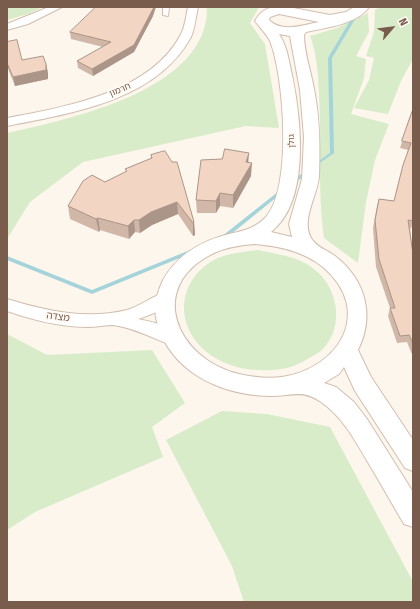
<!DOCTYPE html>
<meta charset="utf-8">
<style>
body{margin:0}
#map{position:relative;width:420px;height:609px;overflow:hidden;background:#fdf6ec;font-family:"Fira Sans Condensed",sans-serif}
canvas{display:block}
.frame{position:absolute;inset:0;border:8px solid #7a5c4d;pointer-events:none}
.north{position:absolute;left:372px;top:8px;width:40px;height:40px;-webkit-text-stroke:3px #fffaf3;paint-order:stroke;rotate:62deg;font-size:11px;font-weight:700;line-height:16px;text-align:center;color:#7a5c4d}
.north::after{content:'';display:block;margin:auto;width:14px;height:18px;background:#7a5c4d;clip-path:polygon(50% 0,100% 100%,50% 72%,0 100%)}
</style>
<div id="map">
<canvas width="420" height="609"></canvas>
<div class="frame"></div>
<div class="north">N</div>
</div>
<script>
const g = document.querySelector('canvas').getContext('2d');
g.lineJoin = 'round';
function fillPath(path, color) {
  g.fillStyle = color;
  g.fill(path, 'evenodd');
}
function trace(path, color, width, dash) {
  g.strokeStyle = color;
  g.lineWidth = width;
  g.lineCap = dash ? 'butt' : 'round';
  g.setLineDash(dash || []);
  g.stroke(path);
}
function write(font, color, halo, rows, align = 'center') {
  g.font = font + ' "Fira Sans Condensed","Noto Sans Hebrew",sans-serif';
  g.lineWidth = 4;
  g.setLineDash([]);
  g.textBaseline = 'middle';
  g.strokeStyle = halo;
  g.fillStyle = color;
  for (const [text, x, y, turn = 0] of rows) {
    g.save();
    g.translate(x, y);
    g.rotate((+turn || 0) * Math.PI / 180);
    g.textAlign = isNaN(turn) ? turn : align;
    if (halo) g.strokeText(text, 0, 0);
    g.fillText(text, 0, 0);
    g.restore();
  }
}
fillPath(new Path2D(`
 M7,7h36l-15,7 -21,6z
 M207,7h52l-9,16 15,21 14,84 -33,-2 -163,36 -53,40 -23,37v-106c63,-14 202,-43 200,-126z
 M380,7h33v52l-12,22 -13,33 -34,-6 15,-28 5,-22 -8,-2 8,-24 1,-22z
 M368,13l1,19 -13,24 10,3 -2,19 -13,36 38,10 -14,36 -9,42 -8,61 -34,-25c-7,-48 -2,-97 -5,-145 -1,-20 -2,-38 -9,-57l27,-8z
 M258,250c19,4 36,6 52,16 28,18 36,60 12,84 -4,3 -9,6 -13,8 -14,10 -32,13 -49,12 -13,0 -28,-3 -41,-10 -41,-21 -49,-73 -7,-99 14,-8 31,-9 46,-11z
 M7,334l40,21 105,-5 33,53 -33,24 11,30 -128,55 -28,18z
 M222,411l45,3 63,13 81,151 2,5v19h-169l-12,-36 -66,-126z`), '#d8ecc9');
fillPath(new Path2D(`
 M354,7h4v7l-26,44 2,95 -20,14 -2,-1 1,-1 17,-12 -2,-95 26,-44z
 M307,170h1l2,1 -15,12h-4v-2z
 M279,191h4v1l-58,47h-4v-2z
 M190,250l2,2v1l-100,41 -85,-34v-4l85,34z`), '#a5d3da');
const service = new Path2D(`
 M163,7h6l-1,9 -5,-1z`);
const minor = new Path2D(`
 M49,7h13l-34,17 -21,6v-6z
 M188,7h10c-2,9 -3,21 -7,30 -35,64 -119,76 -184,89v-8c58,-11 142,-25 173,-82 5,-8 6,-20 8,-29z
 M166,292l6,2 2,4c-6,11 -24,17 -36,21 13,3 38,7 44,20l-2,5 -6,2c-20,-7 -39,-18 -61,-21 -8,0 -17,2 -25,2 -28,0 -55,-7 -81,-16v-12c39,12 80,21 120,11 14,-4 25,-14 39,-18z`);
const tertiary = new Path2D(`
 M288,7l42,8 16,-3 8,-5h15c-11,17 -44,21 -63,25l-2,3c0,18 7,36 10,54 6,29 6,58 5,88 -2,20 -18,42 -8,61 5,9 16,12 24,18 31,24 40,60 23,94l13,27 42,63v31l-8,-3 -50,-77 -11,-24 -5,7 -15,9 12,4 18,15 13,17 46,73v35l-9,-3c-12,-20 -23,-40 -35,-60 -13,-22 -26,-47 -48,-62 -20,-14 -31,-5 -52,-6 -48,-1 -99,-24 -112,-74 -4,-14 0,-29 6,-42 15,-26 38,-39 66,-46 14,-3 26,-6 36,-16 28,-29 19,-142 5,-177 -4,-8 -10,-13 -15,-20 7,-14 18,-15 33,-14zM279,14l40,8c-16,3 -37,11 -50,-2l1,-3zM279,34l11,2 10,54 4,47 -2,42 -13,45 3,13 -21,-5c40,-31 30,-114 21,-157 -3,-14 -5,-29 -13,-41zM255,244c24,2 48,7 68,23 51,44 17,101 -41,110 -14,2 -30,0 -43,-3 -63,-15 -94,-88 -25,-121 13,-6 27,-8 41,-9z`);
trace(service, '#d1beb0', 2);
trace(minor, '#d1beb0', 2);
trace(tertiary, '#d1beb0', 2);
fillPath(service, '#fff');
fillPath(minor, '#fff');
fillPath(tertiary, '#fff');
fillPath(new Path2D(`
 M153,16l-19,36 -41,24 -15,-8 -1,-7 26,-14 -32,-8 -1,-7z
 M7,42l15,18 24,4 2,9v6l-33,7 -8,-20z
 M413,109v112l-2,8 -1,-1 3,26v103l-6,-15 -10,1 -9,-27 2,-8 -14,-41 -3,-39 4,-22 2,-7 15,2 7,-28 7,-23 -8,-2 9,-29z
 M151,155l43,67 1,13 -2,1 -15,-22 -26,11 -12,8 -5,-1 -6,7 -29,-9 -1,2 -29,-13 -2,-13 37,-24 21,-10 -1,-3 26,-10z
 M249,162l2,14 -18,32 -13,-2 -4,7h-19l-1,-13z`), '#d1b7a8');
fillPath(new Path2D(`
 M154,7h2l-3,9 -19,36 -41,24 -1,-7z
 M46,64l2,9v6l-33,7 -2,-9z
 M249,153l-1,13 4,-3 -1,13 -18,32v-13z
 M220,193v13l-4,7v-12z
 M177,202l1,12 -26,11 -12,8 -1,-13 12,-8z
 M98,218l2,12 -1,2 -3,-13z
 M134,220l1,12 -6,7 -1,-13z
 M194,222l1,13 -2,1v-13z`), '#aa9588');
const building = new Path2D(`
 M96,7h58l-1,2 -19,36 -42,24 -15,-8 34,-19 -41,-10z
 M17,40l5,20 21,-4 3,8v6l-33,7 -6,-14v-21z
 M413,109v112l-5,-1 5,34v89l-4,-8 -9,1 -10,-28h5l-16,-49 -4,-39 4,-21 15,2 9,-36 8,-22 -9,-2z
 M225,149l24,4 -3,9 6,1 -19,32 -13,-2 -4,8 -20,-1 5,-40 21,-1z
 M165,151l7,11h5l17,60 -1,1 -16,-21 -26,10 -12,8h-5l-6,6 -30,-8 -2,1 -28,-13 15,-25 9,-6 13,7 22,-11 -2,-2 27,-11 -1,-3z`);
fillPath(building, '#f3d5c3');
trace(building, '#aa9588', 1);
write('9px', '#7a5c4d', '#fffaf3', [
 ["חרמון",120,90,-23],
 ["גולן",291,141,-90]
]);
write('10px', '#7a5c4d', '#fffaf3', [
 ["מצדה",58,317,8]
]);
</script>
